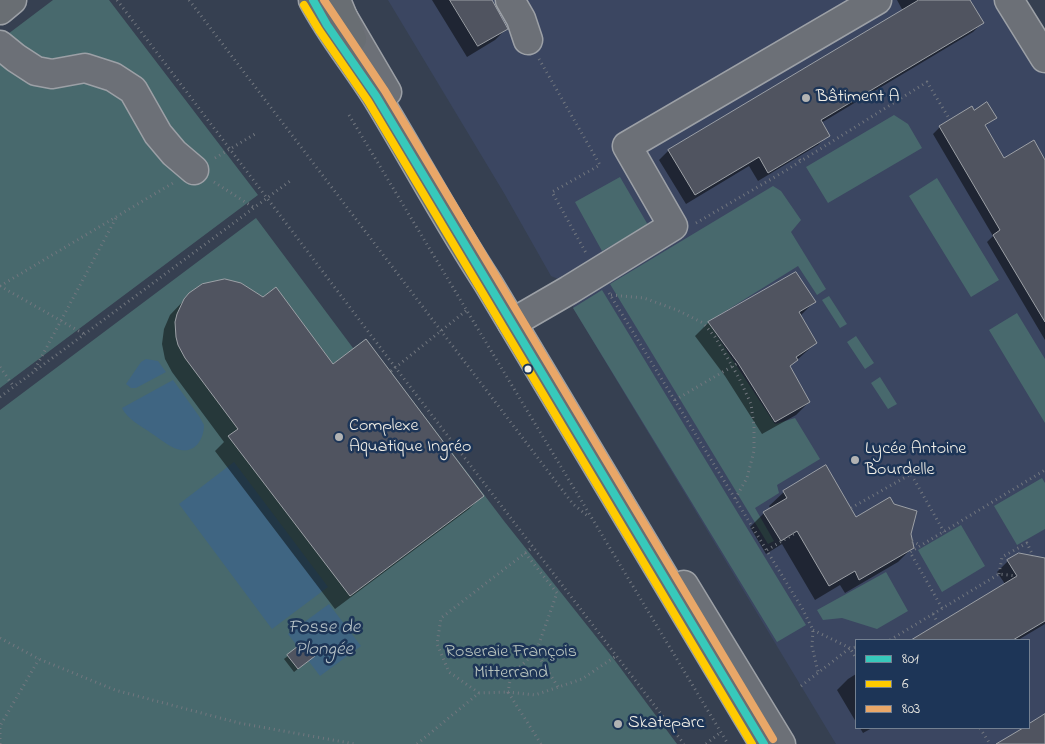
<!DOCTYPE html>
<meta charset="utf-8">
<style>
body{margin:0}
#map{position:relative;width:1045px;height:744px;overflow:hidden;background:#364051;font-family:"Indie Flower",sans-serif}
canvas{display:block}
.legend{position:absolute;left:855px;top:639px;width:175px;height:90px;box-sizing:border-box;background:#1d3557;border:1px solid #738091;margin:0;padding:6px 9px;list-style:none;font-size:15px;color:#f4f1e8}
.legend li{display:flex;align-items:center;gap:10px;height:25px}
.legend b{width:25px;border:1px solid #738091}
</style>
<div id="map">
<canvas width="1045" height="744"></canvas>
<ul class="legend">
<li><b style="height:6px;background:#37c9bb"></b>801</li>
<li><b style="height:6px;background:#ffcb00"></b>6</li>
<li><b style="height:6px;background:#e9a768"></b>803</li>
</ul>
</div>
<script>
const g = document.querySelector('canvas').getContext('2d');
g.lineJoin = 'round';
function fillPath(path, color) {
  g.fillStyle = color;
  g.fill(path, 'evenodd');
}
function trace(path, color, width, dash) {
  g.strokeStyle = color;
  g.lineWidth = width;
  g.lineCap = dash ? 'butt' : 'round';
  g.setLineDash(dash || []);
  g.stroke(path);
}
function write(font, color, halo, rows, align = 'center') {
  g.font = font + ' "Indie Flower",sans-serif';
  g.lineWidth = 5;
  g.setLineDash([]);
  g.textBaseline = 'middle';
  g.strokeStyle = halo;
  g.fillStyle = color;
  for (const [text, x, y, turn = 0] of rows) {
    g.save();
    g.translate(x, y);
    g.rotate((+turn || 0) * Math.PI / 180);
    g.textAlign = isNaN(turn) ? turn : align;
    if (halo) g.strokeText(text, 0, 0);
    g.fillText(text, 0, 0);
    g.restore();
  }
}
fillPath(new Path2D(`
 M388,0h633l24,45v699h-209l-263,-436 2,-10 -12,-17 -12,-5 -47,-83zM856,640h173v88h-173z`), '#3b4661');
fillPath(new Path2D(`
 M53,0h56l149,195 -258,193v-348z
 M894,115l14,9 14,24 -94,55 -22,-36z
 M620,177l28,48 -46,26 -27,-49z
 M937,178l62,102 -28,17 -62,-101z
 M773,186l8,5 20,29 -10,12 35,57 -9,6 -19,-29 -90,56 67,102 20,-6 25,41 -43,26 2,8 -24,15 19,33 -6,3 -158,-260z
 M256,218l97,130 13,-9 138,182 109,137 64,86h-677v-334z
 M602,290l204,335 -29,17 -204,-334z
 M829,296l18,28 -7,4 -18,-28z
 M1017,313l28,46v64l-56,-93z
 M856,336l18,27 -9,6 -18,-27z
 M880,377l17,27 -9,5 -17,-26z
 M1042,478l3,5v46l-28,16 -23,-39z
 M961,525l24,41 -43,26 -24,-42z
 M886,572l22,39 -31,18 -35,-11 -19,2 -6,-10z`), '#48696d');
fillPath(new Path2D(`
 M146,359l12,2 8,11 -30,16h-5l-5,-4 15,-22z
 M173,380l26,36 5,9c0,15 -10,30 -27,24 -9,-3 -18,-11 -26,-16 -11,-8 -23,-13 -29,-25z
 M234,462l94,125 -56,42 -93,-125z
 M329,604l32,42 -41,30 -32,-42z`), '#3f6582');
fillPath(new Path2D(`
 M432,0h58l16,29 -11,11 -28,17z
 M897,0h72l13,23 -9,9 -152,91 7,12 -10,10 -60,36 -9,-15 -63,38 -27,-44 9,-9 235,-140z
 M972,108l2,4 21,6 -11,9 19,32 42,3v178l-58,-98 6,-6 -60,-102 7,-7z
 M796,274l18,28 -14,14 16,27 -27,24 20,35 -13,13 -34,19 -37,-58 -30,-40 13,-13z
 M190,294l142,71 151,130 -14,14 -134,100 -120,-158 9,-9 -52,-70 -7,-13 -3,-15 2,-15 6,-14z
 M784,492l72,27 53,14 4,14 -15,15 -53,31 -5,-8 -25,15 -33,-56 -16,10 -16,-27 14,-14 7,-4 -2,-3z
 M1045,560v64l-27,16h-106l93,-56 -8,-12 11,-11z
 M304,643l6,16 -16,13 -10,-13z
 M856,674v48l-19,-32 11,-11z
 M860,728h12l-9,5z`), '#0007');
const building = new Path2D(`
 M450,0h42l16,29 -30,17z
 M919,0h51l14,23 -163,97 9,16 -62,37 -9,-16 -64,38 -27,-45z
 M987,102l10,16 -12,7 19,33 30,-18 11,20v162l-52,-87 7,-5 -61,-104 33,-20 2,4z
 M796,272l20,30 -17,10 18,31 -21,14 2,3 -8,6 20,36 -35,20 -37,-59 -30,-41z
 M225,279l16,4 22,14 13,-10 57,77 33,-25 118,157 -134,100 -122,-160 10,-7 -53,-71 -7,-13 -2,-8 -1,-15 2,-8 7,-15 5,-6 13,-9z
 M826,465l30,52 34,-20 4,7 23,7 -6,23 3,14 -55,32 -4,-9 -26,15 -32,-55 -16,10 -18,-29 24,-14 -4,-7z
 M1019,553l26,5v63l-32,19h-102l106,-64 -10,-16z
 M304,642l11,14 -17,13 -11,-14z
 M1045,714v30h-49l27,-16h6v-4z`);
fillPath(building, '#505460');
trace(building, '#9ca0a6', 1);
const minor = new Path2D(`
 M510,0l11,19 7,21
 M1009,0l36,58
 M343,17l44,75
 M0,45l16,13 20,13 16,3 33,-6 28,9 20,13 25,44 16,19 20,17
 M512,323l57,-33 104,-64 -46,-80 250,-146
 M684,585l97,159`);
const major = new Path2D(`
 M313,0c18,34 42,63 63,96 38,62 72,126 112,187l276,461
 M336,0l16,39
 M0,10l12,-10`);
trace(minor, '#9ca0a6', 31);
trace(major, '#9ca0a6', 31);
trace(new Path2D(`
 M117,0l278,367 289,377
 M189,0l384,504 16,13
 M539,59l61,106 -48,27 34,61
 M349,115l379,629
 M797,155l4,7
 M215,158l40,-24
 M214,182l39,25
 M696,223l89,-52 142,-89 23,38
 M0,286l173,-103
 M0,286l84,48
 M609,293l193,315 11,22 -1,16 6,26
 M611,295l33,3 33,12 26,13 12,14 13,22 11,19 12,26 3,22v25l-7,27 -12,21
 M0,367l14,20
 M35,369l81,-151
 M391,371l76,-61
 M0,397l290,-216
 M675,400l63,-37
 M851,508l60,-34 33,58
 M912,541l8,4
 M767,550l30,-18
 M525,553l32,40 -21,59 -25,23 -3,17 27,3 47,-16 34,-23
 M999,574l3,-17 25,-14 6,13
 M942,608l-32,-56 135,-82
 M933,614l5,9
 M813,630l37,18 6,-1
 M0,638l39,21 76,31 124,33 116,21
 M890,640l109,-66 18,2
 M536,652l22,35
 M801,686l49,-38 6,10
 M479,693l-30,-21 -12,-28 4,-26 92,-71
 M980,728l10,16
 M0,744v-18l39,-67
 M417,744l62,-51 29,-1 33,52
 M706,744l15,-12`), '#72777f', 3, [1, 4]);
trace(minor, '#6c7077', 28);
trace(major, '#696e73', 28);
trace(new Path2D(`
 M313,0l14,25 49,71 388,648`), '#37c9bb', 8);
trace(new Path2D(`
 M304,5l15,25 49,71 384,643`), '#ffcb00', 8);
trace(new Path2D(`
 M324,0l61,91 388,648`), '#e9a768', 8);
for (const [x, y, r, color] of [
 [806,98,5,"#b2b3b3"],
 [528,369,4.5,"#f4f1e8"],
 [339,437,5,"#b2b3b3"],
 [855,460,5,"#b2b3b3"],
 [618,724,5,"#b2b3b3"]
]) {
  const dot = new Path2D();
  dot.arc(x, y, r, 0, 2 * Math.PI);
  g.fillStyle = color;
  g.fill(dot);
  trace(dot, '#1d3557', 2);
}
write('18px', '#f4f1e8', '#1d3557', [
 ["Bâtiment A",816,98],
 ["Complexe",349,427],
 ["Aquatique Ingréo",349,448],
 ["Lycée Antoine",865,450],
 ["Bourdelle",865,471],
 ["Skateparc",628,724]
], 'left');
write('18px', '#b9c4be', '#1d3557', [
 ["Roseraie François",511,653],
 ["Mitterrand",511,674]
]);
write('italic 19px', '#b5c1c6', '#1d3557', [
 ["Fosse de",324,629],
 ["Plongée",324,651]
]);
</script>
